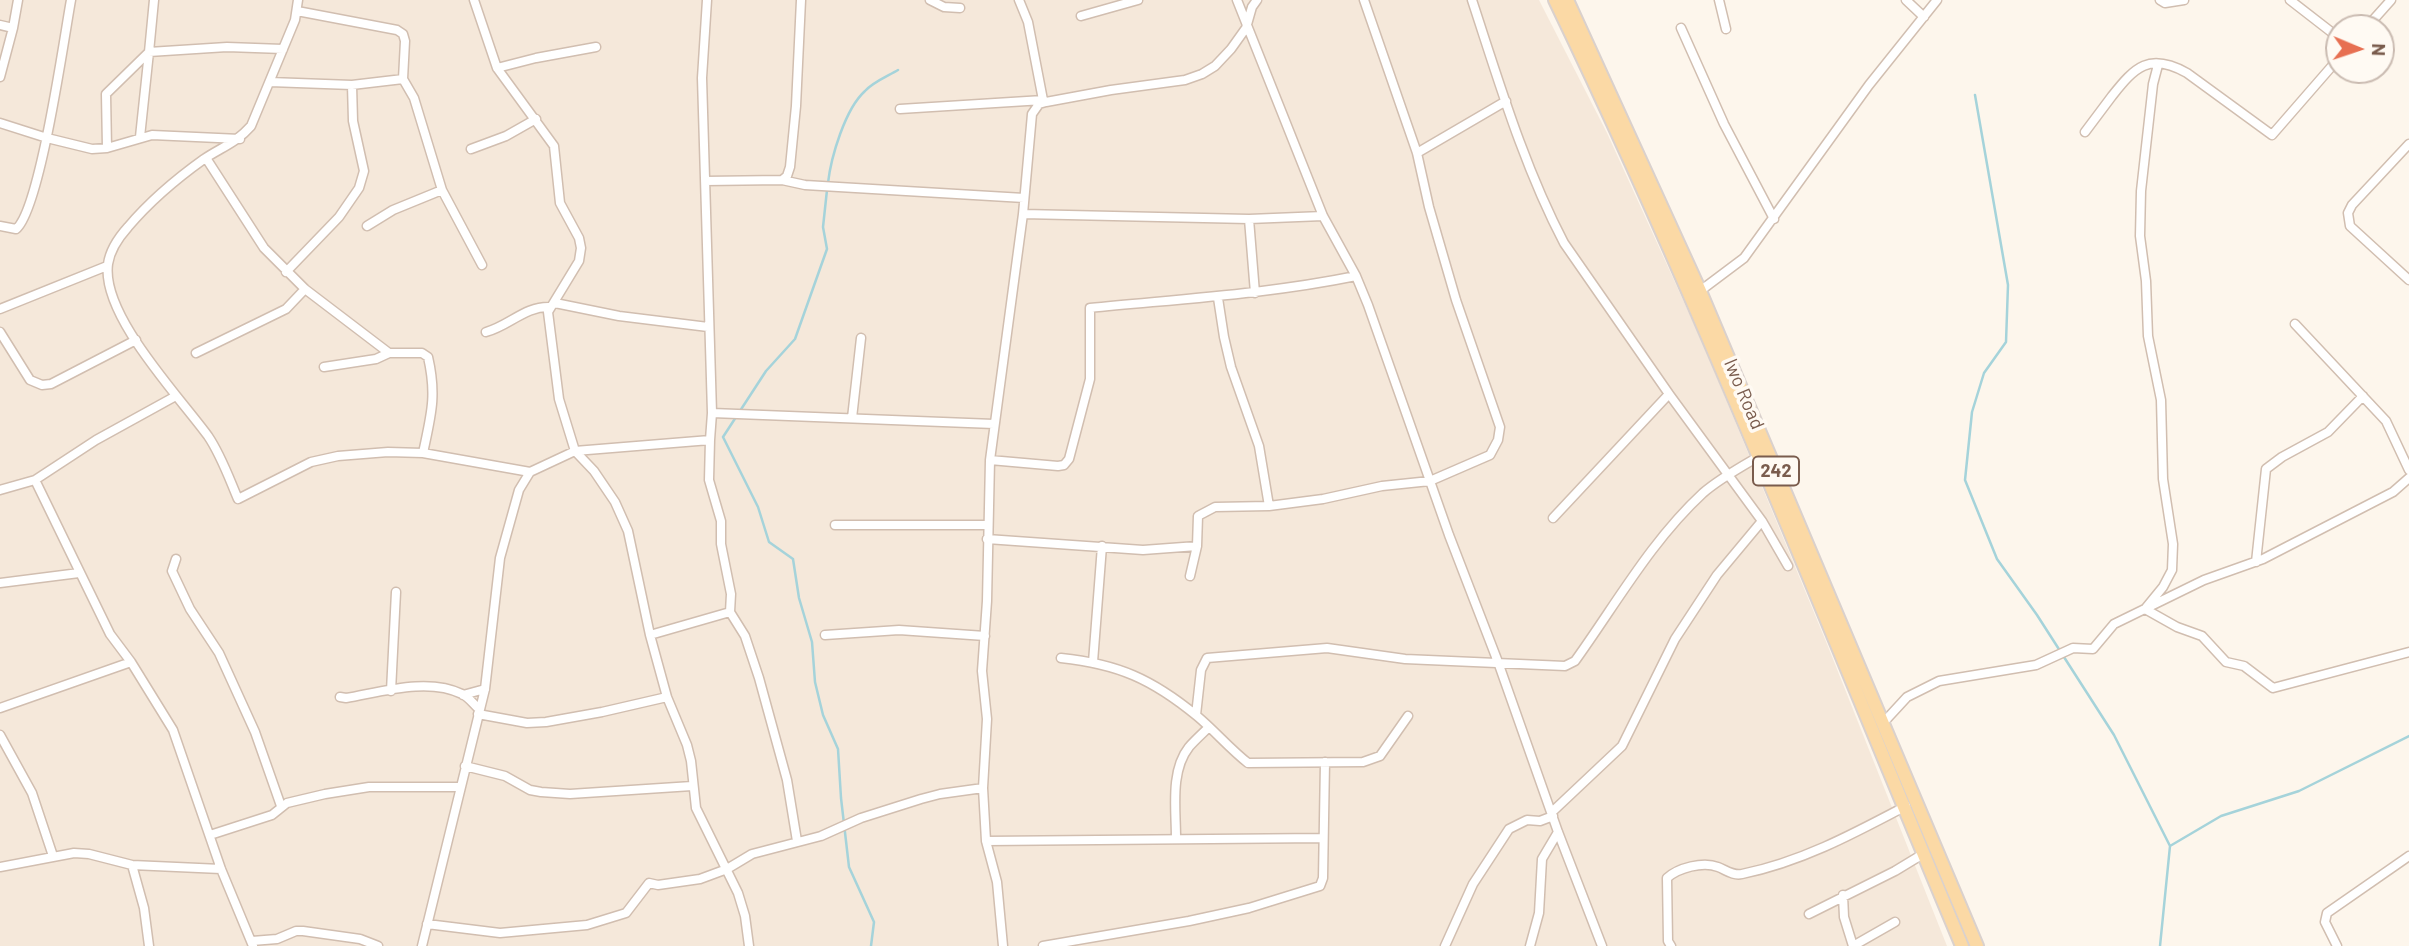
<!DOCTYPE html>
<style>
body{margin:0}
#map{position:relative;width:2409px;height:946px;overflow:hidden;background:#fdf6ec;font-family:Barlow,sans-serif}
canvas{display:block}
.north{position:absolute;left:2325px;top:14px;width:70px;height:70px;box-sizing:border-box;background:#fffaf3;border:2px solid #cabbb1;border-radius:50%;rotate:92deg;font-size:19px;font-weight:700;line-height:28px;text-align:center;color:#7a5c4d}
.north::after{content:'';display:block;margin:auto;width:24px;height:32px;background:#e76f51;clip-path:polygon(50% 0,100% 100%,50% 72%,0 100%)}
</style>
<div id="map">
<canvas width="2409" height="946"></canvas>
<div class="north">N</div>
</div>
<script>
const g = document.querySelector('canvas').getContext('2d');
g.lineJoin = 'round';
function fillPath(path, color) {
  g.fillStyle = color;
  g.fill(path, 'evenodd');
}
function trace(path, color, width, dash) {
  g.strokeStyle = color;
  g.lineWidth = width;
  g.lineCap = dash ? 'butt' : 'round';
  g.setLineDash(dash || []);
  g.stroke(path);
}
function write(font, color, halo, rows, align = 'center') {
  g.font = font + ' Barlow,sans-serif';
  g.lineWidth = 7;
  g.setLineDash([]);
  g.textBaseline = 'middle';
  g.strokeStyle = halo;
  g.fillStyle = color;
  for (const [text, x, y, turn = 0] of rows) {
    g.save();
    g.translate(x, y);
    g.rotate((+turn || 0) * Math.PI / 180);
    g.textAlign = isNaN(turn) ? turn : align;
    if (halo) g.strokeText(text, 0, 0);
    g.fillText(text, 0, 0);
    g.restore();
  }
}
fillPath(new Path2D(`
 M0,0h1539l68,133 97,213 123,298 120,302h-1947z`), '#f5e8da');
trace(new Path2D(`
 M1975,95l33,190 -2,57 -22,31 -12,39 -7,68 32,79 40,56 77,120 56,111
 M828,183c3,-26 17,-74 37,-92 8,-9 23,-15 33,-21
 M827,190l-4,37 4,22 -32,90 -29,32 -43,66 35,70 11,35 24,17 6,39 13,44 3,40 8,33 15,34 3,49 8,69 25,55 -3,24
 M2160,946l10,-100 51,-30 78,-25 110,-55`), '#a5d3da', 2.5);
const street = new Path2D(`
 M298,0l-3,20 -44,106c-15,17 -29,21 -47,33 -28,20 -54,42 -76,68 -9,10 -18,23 -20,37 -7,51 71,132 100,172 13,19 21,42 30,63l73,-37 27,-6 50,-4 35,1 107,19
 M474,0l23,68 57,78 6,57 19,35 2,10 -2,13 -31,51 11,87 16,52 19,20 21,31 13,29 22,104 17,62 20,48 4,16 5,47 42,85 7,23 4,30
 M707,0l-5,78 10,335
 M930,0l14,7 16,1
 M1019,0l9,22 15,78 -2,2
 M1237,0l86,216 33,60 12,29 81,230 49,127 60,170 44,114
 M1472,0c27,82 52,167 92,243l105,151 93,127 26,45
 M1719,0l7,29
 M1906,0l18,17
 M2160,0l5,3 19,-3
 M2290,0l49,38
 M297,11l100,19 6,4 2,7 -2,38 11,19 28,92 40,75
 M1081,16l57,-16
 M0,25l13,3
 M1681,28l43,96 50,95
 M2366,28l25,-28
 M2158,65l-5,19 -12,107 -1,45 6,45 2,55 13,64 2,79 10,65 -1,26 -9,17 -18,22 32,18 25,9 24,26 18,4 29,22 136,-36
 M497,68l39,-10 60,-11
 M0,77l13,-49 5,-28
 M270,82l82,3 51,-6
 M900,109l143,-9
 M0,123l47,15 45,11 15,-1 45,-13 88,4
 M2085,132c9,-12 18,-24 27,-36 23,-29 37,-44 75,-23l85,62 67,-77
 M140,137l9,-85 78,-5 56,2
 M2409,144l-57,61 -4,8 2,13 59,54
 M107,148l-1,-54 43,-42 5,-52
 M471,149l35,-13 30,-17
 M1417,153l89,-52
 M206,158l58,90 41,41 84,64h33l6,4c9,39 3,58 -5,96
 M782,180l5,-4 3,-9 6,-61 5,-106
 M705,181l77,-1 23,5 219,13
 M1023,214l226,5 74,-3
 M1249,219l6,74
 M0,226l16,3c24,-19 48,-191 55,-229
 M367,226l26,-16 49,-20
 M286,272l53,-55 20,-29 5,-17 -11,-50 -1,-36
 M1700,291l44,-33 125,-173 68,-85
 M1218,298l6,39 7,30 28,79 10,60
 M555,303l64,13 89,11
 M0,309l107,-43
 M2295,324l91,97 23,49
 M0,332l30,48 12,5 9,-1 85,-44
 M486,332c23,-6 39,-26 64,-25
 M196,353l90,-44 19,-20
 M324,367l52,-8 13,-6
 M852,418l9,-80
 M710,440l-1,40 12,41v23l10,50 -1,18 15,24 14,42 28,102 10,61
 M990,460l68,6 6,-1 5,-6 21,-80v-71c89,-9 178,-14 266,-32
 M35,480l75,154 21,28 42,68 48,139 32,77
 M0,490l35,-10 61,-40 78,-43
 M1553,518l116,-124
 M835,525h153
 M987,539l156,11 54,-4
 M176,559l-4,12 18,38 29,44 36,79 26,74
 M2256,562l10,-93 16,-12 46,-25 35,-36
 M1190,576l7,-30 1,-30 17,-9 54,-1 54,-7 59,-13 48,-5 60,-26 8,-15 2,-13 -44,-127 -27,-93 -12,-54 -53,-153
 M0,583l79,-10
 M650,635l80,-23
 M825,635l74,-5 86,6
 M1061,658c57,6 91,21 136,58 18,15 33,33 51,47l115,-1 17,-6 28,-40
 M1093,662l9,-116
 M391,691l5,-99
 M463,695l22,-6
 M340,697l6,1c35,-6 82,-21 116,-4 7,3 12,11 17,15
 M0,708l131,-46
 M478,714l49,9 19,-1 56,-10 65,-15
 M1196,715l5,-45 6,-12 120,-10 78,11 160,7 10,-5c41,-57 76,-120 128,-168 16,-14 36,-25 55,-36
 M1883,723l24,-26 32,-16 97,-16 37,-17 20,1 21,-25 90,-44 59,-21 130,-67 16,-14
 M0,735l32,58 21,63
 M465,766l40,10 25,14 11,2 29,2 122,-8
 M1552,812l70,-66 53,-107 42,-64 45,-54
 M210,835l62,-20 15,-12 38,-9 44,-7h91
 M1176,838c0,-29 -6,-67 13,-91 6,-7 14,-14 20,-20
 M986,841l337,-3
 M132,865l12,43 5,38
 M0,867l74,-14 15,1 43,11 89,4
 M1843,895l1,22 9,29
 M1809,914l86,-43 28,-17
 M427,924l73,9 87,-8 39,-12 23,-30 9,2 42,-6 27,-10 25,-15 69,-18 40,-18 60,-19 19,-5 43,-6
 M252,941l25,-2 19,-8h7l57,8 18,7
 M422,946l63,-257 15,-131 19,-68 11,-18 45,-21 135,-11 2,-27 282,11
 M1003,946l-6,-64 -11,-41 -3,-53 4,-69 -5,-48 5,-70 3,-141 33,-246 9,-100 7,-10 7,-2 65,-12 74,-10 17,-6 13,-8 16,-17 15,-21 6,-21 5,-7
 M1043,946l146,-25 60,-13 71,-22 3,-8 2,-116
 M1445,946l28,-62 36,-55 18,-9 13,1 13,-5
 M1530,946l9,-33 3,-54 16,-27
 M1671,946l-3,-5 -1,-63c11,-10 36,-17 51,-11 8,3 15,9 24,7 59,-12 111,-40 164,-68
 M1853,946l42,-24
 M2337,946l-12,-24 2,-9 82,-57`);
const primary = new Path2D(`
 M1555,0c149,309 274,630 407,946
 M1567,0l133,291 277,655`);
trace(street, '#d1beb0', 11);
trace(primary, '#dad1cd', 16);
trace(street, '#fff', 8);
trace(primary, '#fbd9a5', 12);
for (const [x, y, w] of [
 [1776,471,46]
]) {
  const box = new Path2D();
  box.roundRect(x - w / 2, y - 14.5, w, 29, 5);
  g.fillStyle = '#fffaf3';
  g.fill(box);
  trace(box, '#7a5c4d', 2);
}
write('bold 18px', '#7a5c4d', null, [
 ["242",1776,471]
]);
write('19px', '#7a5c4d', '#fffaf3', [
 ["Iwo Road",1744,394,67]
]);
</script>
